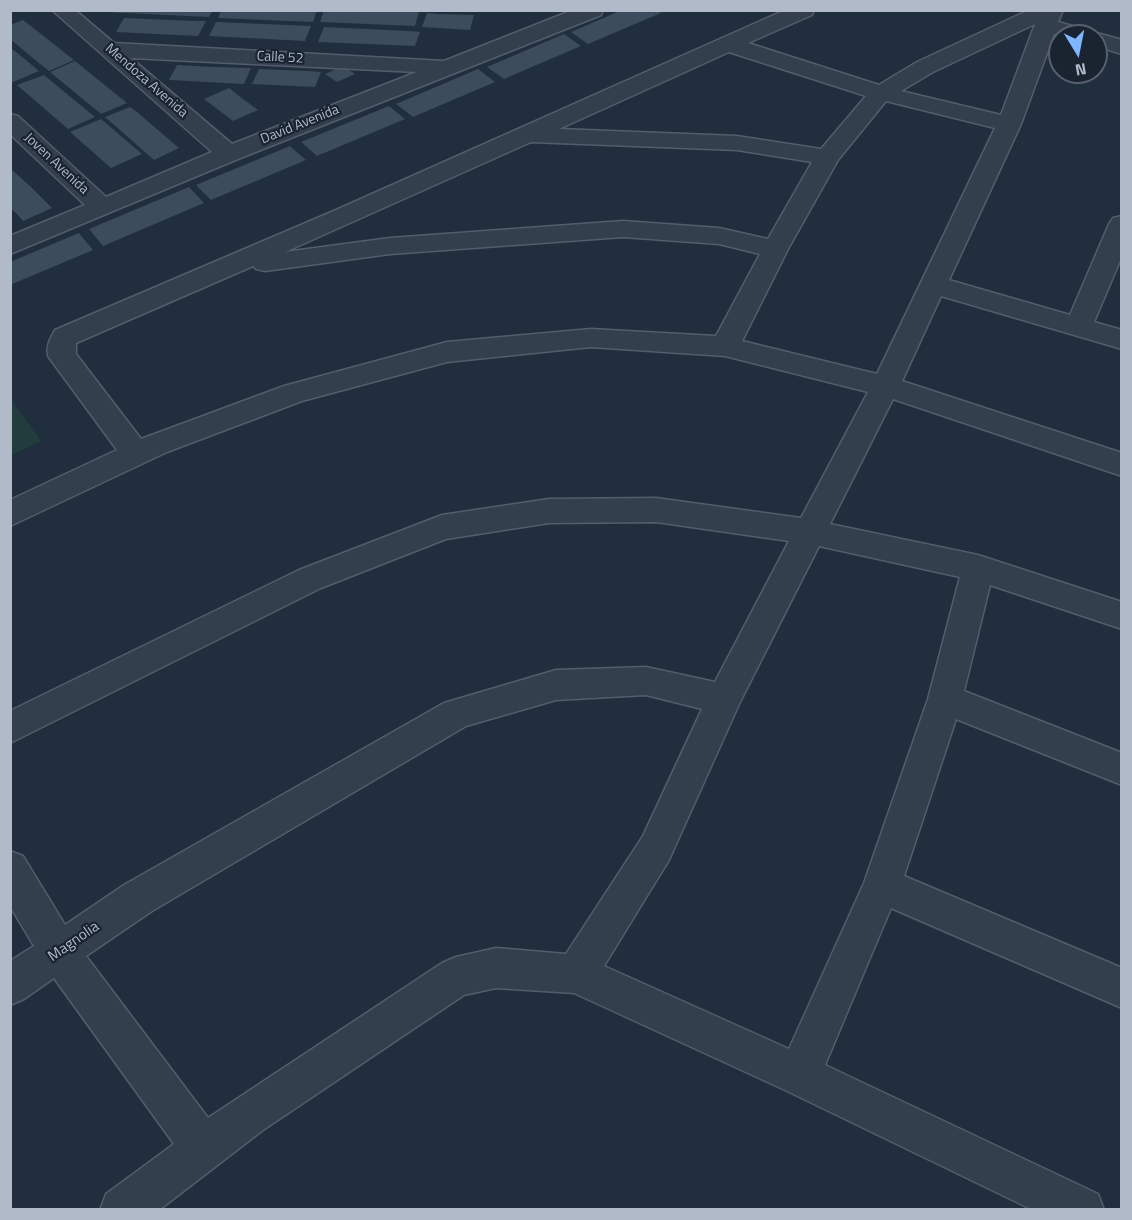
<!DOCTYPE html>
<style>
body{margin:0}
#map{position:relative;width:1132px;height:1220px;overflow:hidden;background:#202e3d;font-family:"Titillium Web",sans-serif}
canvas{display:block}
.frame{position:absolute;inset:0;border:12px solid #b0bac9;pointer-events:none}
.north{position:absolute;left:1048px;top:24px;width:60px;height:60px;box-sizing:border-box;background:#1a2431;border:2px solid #56606e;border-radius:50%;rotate:170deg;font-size:16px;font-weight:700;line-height:24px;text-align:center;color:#b0bac9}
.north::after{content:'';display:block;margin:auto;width:21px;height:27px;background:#7eb5ff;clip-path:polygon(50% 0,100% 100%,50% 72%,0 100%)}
</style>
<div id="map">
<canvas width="1132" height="1220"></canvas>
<div class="frame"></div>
<div class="north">N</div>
</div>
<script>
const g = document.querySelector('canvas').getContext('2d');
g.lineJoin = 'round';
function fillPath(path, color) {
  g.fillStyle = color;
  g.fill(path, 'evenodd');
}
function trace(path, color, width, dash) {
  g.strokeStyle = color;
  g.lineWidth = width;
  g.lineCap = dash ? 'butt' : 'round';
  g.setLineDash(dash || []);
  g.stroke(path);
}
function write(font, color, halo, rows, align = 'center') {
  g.font = font + ' "Titillium Web",sans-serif';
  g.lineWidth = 4.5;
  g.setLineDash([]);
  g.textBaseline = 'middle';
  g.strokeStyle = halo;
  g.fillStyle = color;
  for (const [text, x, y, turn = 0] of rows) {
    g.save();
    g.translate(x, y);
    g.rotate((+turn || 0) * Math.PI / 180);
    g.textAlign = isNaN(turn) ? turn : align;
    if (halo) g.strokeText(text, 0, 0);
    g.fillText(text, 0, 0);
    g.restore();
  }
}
fillPath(new Path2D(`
 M11,399l30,42 -30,14h-1z`), '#223c3e');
fillPath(new Path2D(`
 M105,10h108l-4,7 -104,-5z
 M221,10h96l-4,12 -95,-4z
 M324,10h60l35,2 -4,14 -95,-4z
 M622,10h36l3,3 -73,31 -17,-12z
 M427,13l11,1 36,1 -4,15 -48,-3z
 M124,18l70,3h12l-8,15 -82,-4z
 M23,20l18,14 33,26 -25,11 -9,-7 -30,-25v-14z
 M216,22l48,2 47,2 -6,15 -96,-5z
 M324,27l84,4 12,1 -5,14 -97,-4z
 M564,34l17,12 -77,33 -17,-12z
 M10,48l5,3 24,20 -26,11 -3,-2z
 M75,61l52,42 -26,11 -51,-42z
 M177,65l36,2 38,1 -7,16 -75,-4z
 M343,66l12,8 -18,8 -12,-8z
 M259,69l49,2 13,1 -6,15 -63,-3z
 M478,69l17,13 -82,35 -17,-13z
 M44,75l6,5 45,37 -27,12 -51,-44z
 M229,88l14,11 15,11 -25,11 -29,-22z
 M389,106l16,13 -88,37 -16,-14z
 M130,107l7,5 42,36 -25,12 -49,-43z
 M101,119l34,29 7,6 -31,14 -41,-36z
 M290,146l16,14 -95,40 -15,-15z
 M10,168l22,20 20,20 -29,13 -6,-7 -7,-6z
 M189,187l15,16 -101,43 -14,-17z
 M79,233l14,17 -83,35v-23z`), '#3c4c5d');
const minor = new Path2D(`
 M52,10h23l39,33 330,18 129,-51h30l-2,5 -363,144 -228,95v-18l75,-31 -75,-71v-20l8,2 88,81 106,-45zM131,58l286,14 -185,72z
 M785,10h29l-2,5 -64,28 131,42 38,-23 112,-52h34l-5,12 64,18v14l-26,-8v-10l-42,-2 -33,90 -72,156 121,35 39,-91 4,-6 9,-2v40l-28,66 28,8v19l-181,-53 -39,85 220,72v23l-229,-77 -63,125 148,31 144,47v27l-132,-44 -26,106 158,62v32l-166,-66 -52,157 218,92v40l-231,-100 -66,157 273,129 6,16h-71l-248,-120 -211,-97 -78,-5 -32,7 -201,135 -104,80h-59l6,-16 68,-50 -120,-166 -30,21 -14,6v-44l24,-15 -24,-40v-55l13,5 42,69 59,-40 320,-182 112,-33 90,-3 69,15 74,-141 -133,-19 -107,1 -103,16 -125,49 -311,155v-32l289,-141 143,-55 107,-16 107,-1 145,20 67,-126 -143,-36 -134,-9 -144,15 -145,39 -135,51 -157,74v-26l107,-50 -69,-94c-2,-11 2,-16 7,-26l281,-120zM1035,24l-34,91 -100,-24 32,-19zM729,52l137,44 -45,53 -84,-13 -178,-7zM886,101l109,27 -118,246 -135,-33 46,-92 50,-89zM531,142l206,8 75,12 -44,77 -49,-11 -96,-7 -233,17 -105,14zM623,237l96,7 41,10 -44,82 -125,-7 -144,13 -163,44 -143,53 -65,-85v-11l177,-77 3,3 9,2 125,-17zM819,546l141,31 -32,122 -64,184 -75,166 -185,-83 65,-106 71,-158zM646,695l56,14 -59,127 -77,118 -70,-6 -40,9 -14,6 -234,155 -122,-162 66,-45 314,-185 90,-26z`);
trace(minor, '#535d6b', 3);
fillPath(minor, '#343f4d');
write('14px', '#b0bac9', '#1a2431', [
 ["Calle 52",280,58,3],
 ["Mendoza Avenida",146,81,41],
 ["David Avenida",300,125,-22],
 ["Joven Avenida",56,164,43]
]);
write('15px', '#b0bac9', '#1a2431', [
 ["Magnolia",74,942,-35]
]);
</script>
